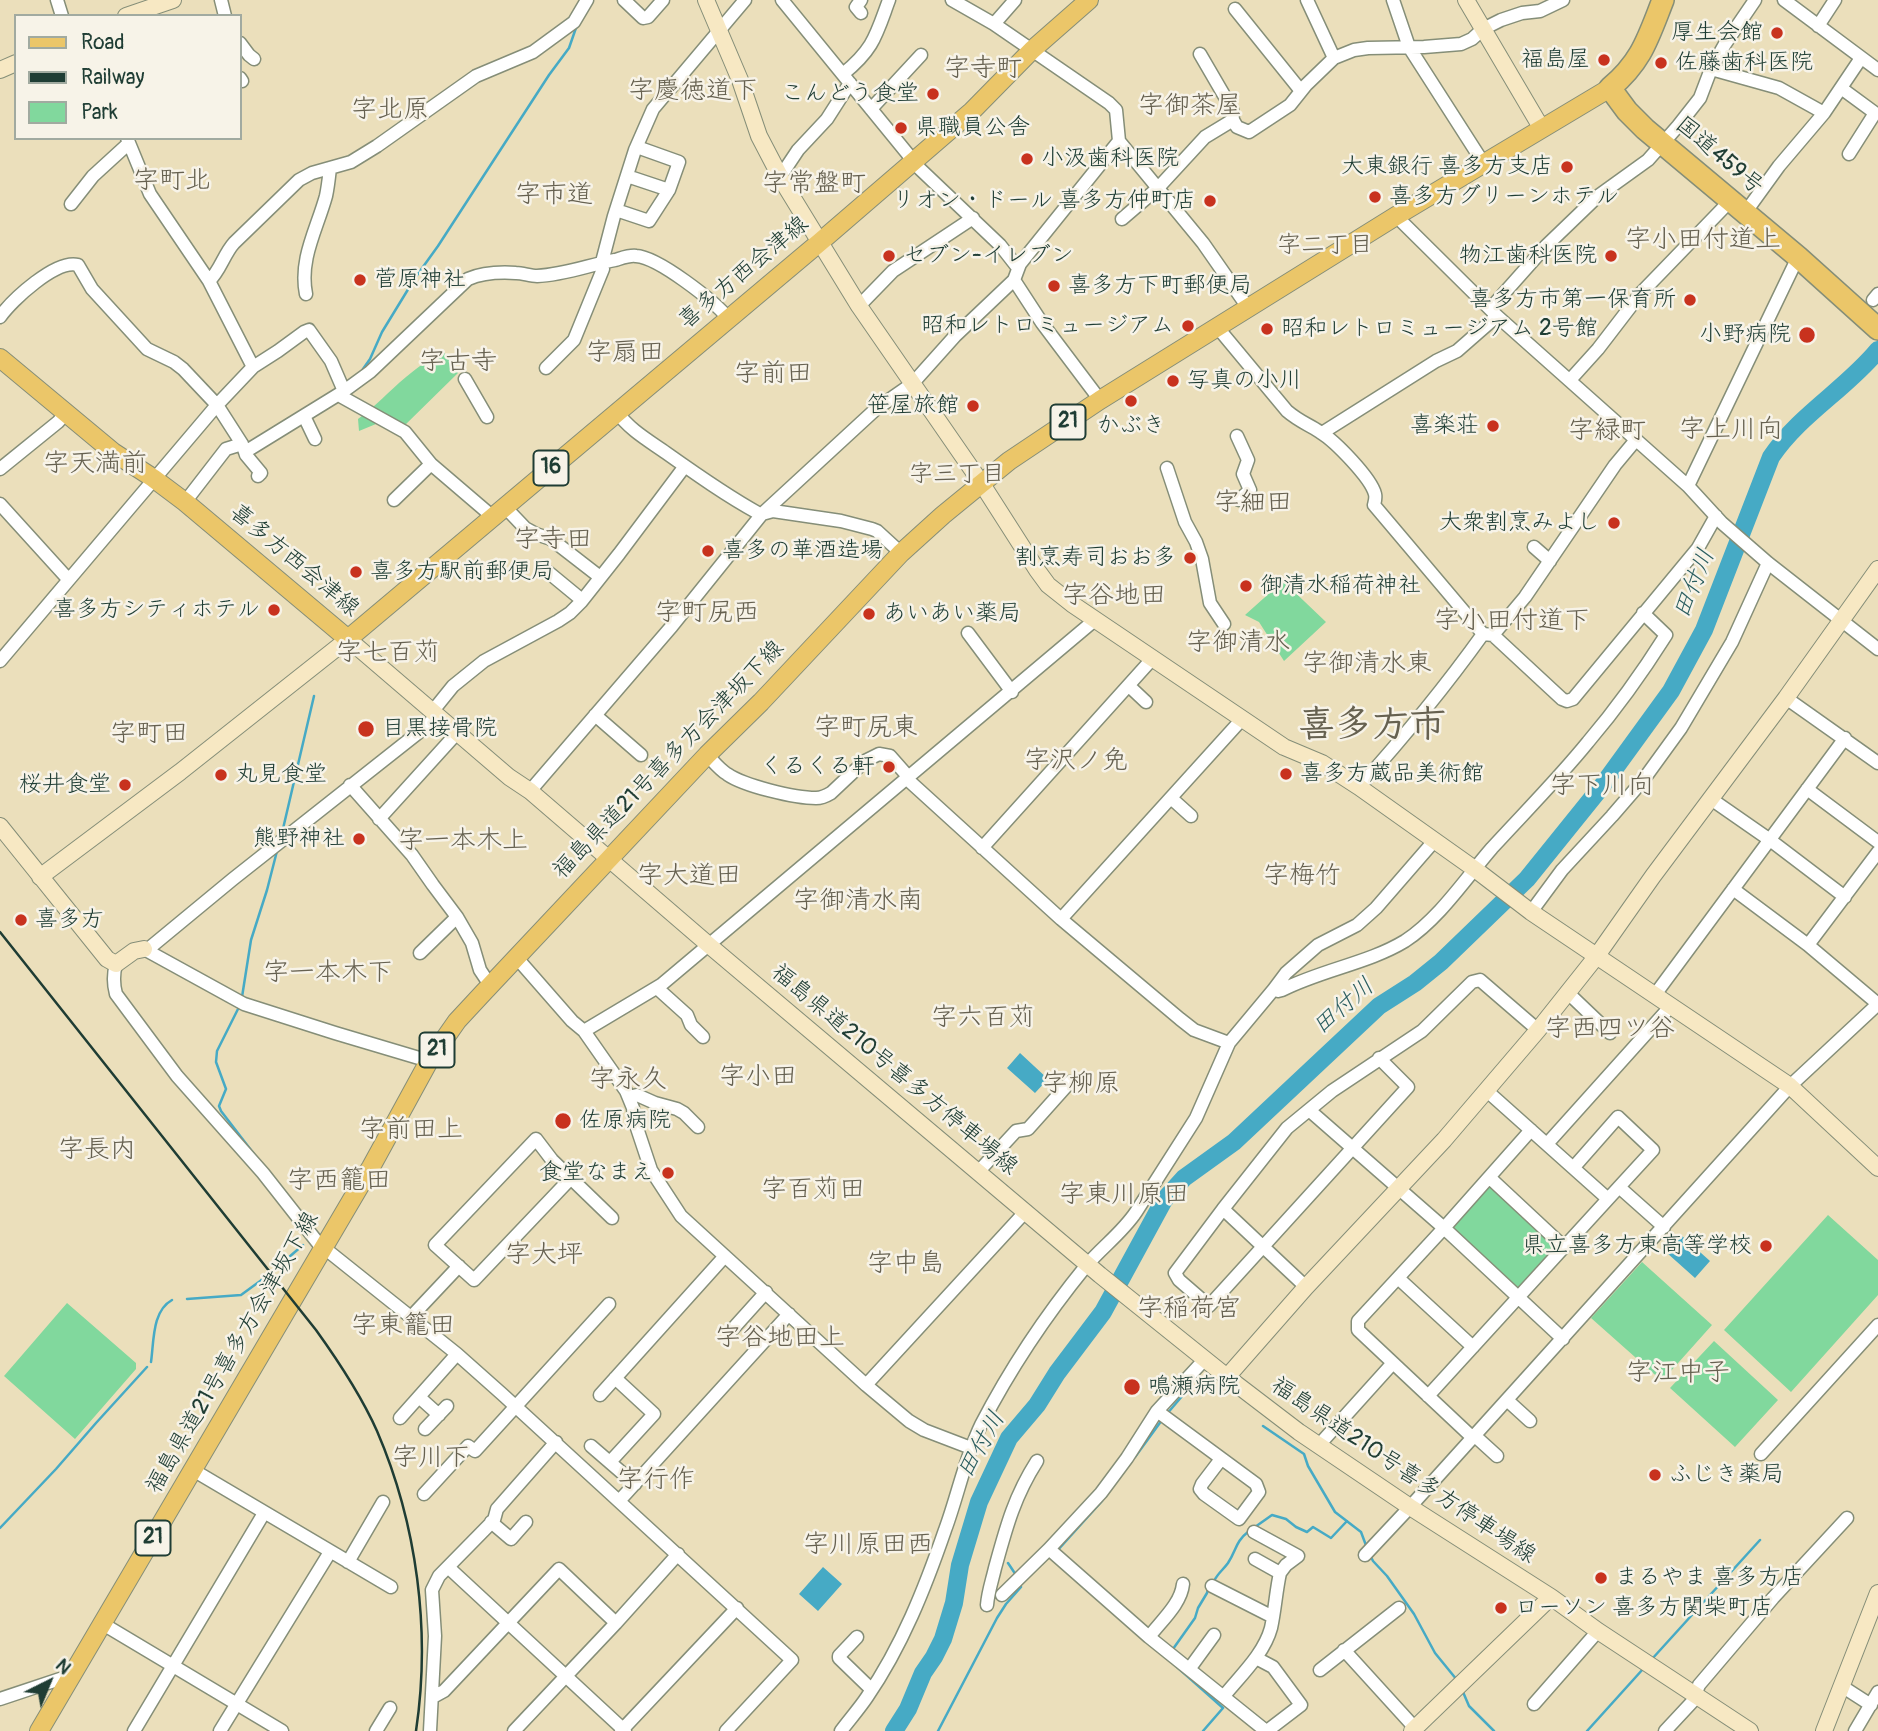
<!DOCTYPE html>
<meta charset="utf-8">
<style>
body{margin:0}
#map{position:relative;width:1878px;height:1731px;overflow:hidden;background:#ebdfbb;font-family:Pangolin,sans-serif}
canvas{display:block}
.legend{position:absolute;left:14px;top:14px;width:228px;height:126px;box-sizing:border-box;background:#f7f3e8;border:2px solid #a1aaa0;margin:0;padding:9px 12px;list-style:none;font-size:21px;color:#1f3d34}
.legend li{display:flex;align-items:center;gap:14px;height:35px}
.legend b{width:35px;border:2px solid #a1aaa0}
.north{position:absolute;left:14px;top:1647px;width:70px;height:70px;-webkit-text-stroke:5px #f7f3e8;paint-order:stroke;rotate:43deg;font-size:19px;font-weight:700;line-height:28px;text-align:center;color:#1f3d34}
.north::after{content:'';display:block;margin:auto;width:24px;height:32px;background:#1f3d34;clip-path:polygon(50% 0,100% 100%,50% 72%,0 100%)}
</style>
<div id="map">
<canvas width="1878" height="1731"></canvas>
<ul class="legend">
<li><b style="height:9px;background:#ebc669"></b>Road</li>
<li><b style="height:9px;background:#1f3d34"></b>Railway</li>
<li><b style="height:19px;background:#81d89d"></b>Park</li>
</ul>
<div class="north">N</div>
</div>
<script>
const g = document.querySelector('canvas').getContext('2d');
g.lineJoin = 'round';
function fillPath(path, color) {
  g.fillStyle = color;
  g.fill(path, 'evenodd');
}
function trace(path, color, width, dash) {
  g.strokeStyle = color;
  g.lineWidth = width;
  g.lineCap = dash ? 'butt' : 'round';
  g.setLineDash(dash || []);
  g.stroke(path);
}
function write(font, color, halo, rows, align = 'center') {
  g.font = font + ' Pangolin,"Klee One",sans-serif';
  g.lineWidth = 5;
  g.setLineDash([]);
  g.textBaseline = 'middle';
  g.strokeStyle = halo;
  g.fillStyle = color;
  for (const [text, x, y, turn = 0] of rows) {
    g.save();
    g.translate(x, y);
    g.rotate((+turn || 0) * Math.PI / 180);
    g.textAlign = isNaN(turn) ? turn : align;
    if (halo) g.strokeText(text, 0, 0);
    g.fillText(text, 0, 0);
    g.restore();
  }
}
fillPath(new Path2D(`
 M442,349l16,24 -55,54 -27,-3 -17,7 -1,-12c18,-13 31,-28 48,-42 12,-10 24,-18 36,-28z
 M1283,581l43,41 -42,39 -25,-39 -14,-7z
 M1490,1185l69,62 -38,43 -69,-63z
 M1828,1215l50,45v35l-87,97 -67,-62z
 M1642,1262l70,63 -50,56 -71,-63z
 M67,1303l69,60v6l-61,70 -71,-63z
 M1714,1341l64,59 -43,47 -65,-59z`), '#81d89d');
fillPath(new Path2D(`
 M1020,1053l28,26 -13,14 -28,-25z
 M1682,1236l28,25 -15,17 -28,-25z
 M823,1567l19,17 -24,27 -19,-17z`), '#46aac5');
trace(new Path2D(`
 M363,369l7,-10 12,-27 33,-54 23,-32 111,-171 20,-27 8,-23
 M282,833l32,-137
 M242,997l9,-57 16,-50 10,-39
 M238,1009l-21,42 -1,11 10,27 -7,17 2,5 33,43
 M187,1299l54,-4 26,-19 36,-31
 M151,1362c3,-21 1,-51 21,-62
 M1166,1415l23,-27
 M1263,1426l41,28 4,12 27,46 26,20 6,16
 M1135,1457l27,-37
 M1255,1527l17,-12 14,4 10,8 11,5 6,-5 18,11 16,-17
 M0,1528l56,-59 40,-46 51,-56
 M1057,1551l45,-50
 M1371,1557l2,4 14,15 27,38 21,39 22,27
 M1008,1563l8,12
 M1214,1581c4,-8 9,-11 14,-18 9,-14 7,-21 21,-32
 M1173,1649l22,-31 3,-10 9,-15 1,-4
 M1652,1659l108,-119
 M1179,1665l-2,2 46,41 -20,23
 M1463,1692l6,14 25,25
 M938,1731l59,-113 9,-14 15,-17 -1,-3
 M1587,1731l56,-62`), '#46aac5', 2.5);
trace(new Path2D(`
 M894,1731l14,-22 15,-36 11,-16 9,-18 11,-36 6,-38 19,-63 30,-64 28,-33 20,-32 46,-61 61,-112 20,-22 50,-36 145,-136 36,-23 26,-21 86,-83 75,-93 69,-95 33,-61 67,-173c29,-43 75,-68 107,-107`), '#46aac5', 18);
const street = new Path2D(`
 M57,0l5,16
 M221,0l4,16
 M624,0l19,18 5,-1 15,-17
 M782,0l138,169 80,76 18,23
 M861,0l-5,7 5,6
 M952,0l42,24 115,79 7,7 3,31 84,102 46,66
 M1307,0l27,58
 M1393,0l16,47 75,117
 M1784,0l94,70
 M1235,9l66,82
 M994,24l21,-24
 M1818,26l17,-26
 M240,43l9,12 5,4
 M1200,54l32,55 1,11 4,7 12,5 41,-27 16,-20 28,-27 20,-8 14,-2 56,-1 37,-3 11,-5 11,-10 18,-9 21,-7 18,-2 23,-11
 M1711,69l68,19 45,25
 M843,74c31,-25 33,-39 46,-74
 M240,78l2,3
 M1841,88l34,25 -26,41
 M871,109l50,-54
 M127,138l23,56 59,87 44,86
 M627,176l42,14
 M780,177l18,-27 29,-31 23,-36
 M71,204l22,-28 35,-32
 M616,210l33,11 20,-31 10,-28 -42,-15
 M1745,213l34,-47 45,-53 37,-55
 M1396,216l101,100 191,170 34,37 46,40 110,86
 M1122,219l36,-31 47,-51 28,-17
 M1014,280l28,43 58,77
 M209,281c11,-10 15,-27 25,-38l65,-63 13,-7 39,-11 26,-16 99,-70 57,-24 41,-30 13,-22
 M306,294c-7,-35 11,-65 20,-98 2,-9 3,-19 4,-28
 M1873,300l5,-6
 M859,306l34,-35 80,-53
 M1490,309l56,-63 52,-50 50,-36 30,-34 22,-28 11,-29 14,-25 30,-44
 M0,317c12,-17 56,-58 78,-52l14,24 55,60 27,13 9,7 34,36 25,39 3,8 99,-61 26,-19 98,-93c14,-6 33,-7 48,-6 7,0 14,3 21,3 27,-1 52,-11 78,-16 7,-2 15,-5 21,-4 22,1 78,45 92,62
 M1218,328l69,83c13,11 21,13 33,21 15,9 51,46 55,62 1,4 0,7 -1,11l109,129 10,1 69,64 5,2 6,-2 125,-151 18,-32
 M546,368l28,-28 29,-71 -1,-7 12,-46 21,-66 18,-41 92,-109
 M465,379l22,38
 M1570,380l28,-31 43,-56 90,-93
 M342,397l63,35 26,32 62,53
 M617,412c11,16 29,27 45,38 31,22 63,45 96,63l4,1 11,-3 68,10 31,8 5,2 24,22
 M304,416l11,23
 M1322,433l114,-72 21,-10 40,-35
 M1237,436l11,24 -5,14 7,16 -11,10
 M245,452l1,3 15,18 -3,3
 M1167,468l18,54 11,20 6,17 8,44 14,21
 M0,469l58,-47 8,-9
 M1688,486l110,-229
 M394,500l37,-36
 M185,502l41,-53 16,-5
 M0,504l68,75
 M505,507l20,21 11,6 15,5 49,38
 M1534,547l16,14
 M548,572l34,28
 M968,633l44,59
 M1493,635l32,-38 90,-132 20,-24
 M0,661l217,-256 36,-38 25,-16 26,-19 5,-2 22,31 13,30
 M1129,686l17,16
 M1786,698l92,65
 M432,712l21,-26 31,-25 74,-40 12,-8 11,-11 38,-48 66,-88
 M595,715l46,40
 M707,755c6,6 12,14 20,19 17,12 68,24 89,24 6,0 10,-2 15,-5l34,-32 14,-7 11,2 15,17 2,6 154,140 119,100 14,11 35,13
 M350,785l62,70 21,30 24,32 15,26 8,27 10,15
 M1359,787c44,-49 86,-100 124,-153
 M1807,789l71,53
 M530,791l142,-165 90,-112 114,-105 36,-25 43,-48 59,-56 6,-16 99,-123
 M1171,798l20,18
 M1711,799l59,41 75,57
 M379,819l78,-86
 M982,848l171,-190
 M1733,889l75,56
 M1531,912l31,-42 50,-54 32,-37 37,-51 51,-86 36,-79
 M1061,919l182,-201
 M144,949l100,55 91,29 94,28
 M147,950l86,-71 195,-154 8,-10
 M420,953l37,-36
 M516,957l56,64 12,10 42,60 7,17 1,11 17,51 30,46 185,169 43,36 15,9 47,18
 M116,964c-3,11 -3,19 0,30l61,82 86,97 55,70 139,111 45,40 290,266 -66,71
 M657,988l30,27 4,10 12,12
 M1274,989l12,-16 32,-28 39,-20 19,-17 59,-68
 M1567,992l43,41
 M1654,996l191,-258
 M1878,1004l-70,-59 70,-93
 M584,1031l77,-46 435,-366
 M629,1097l8,-2 18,8 22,6 7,4 14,14
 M1309,1110l135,118 119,111
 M1547,1144l123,-137
 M1574,1167l44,-50 35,33 -45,49
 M979,1171l37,-40 12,-2 42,-47
 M571,1178l-97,102 -39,-35 101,-106 16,21 60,58
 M1490,1178l74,69
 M1619,1187l45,40
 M1223,1209l-48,64 4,7 30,26 199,-219 -29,-29
 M1398,1278l75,69
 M1306,1287l-83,-78 64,-81 45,-37 90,-60 50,-49 8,-2 58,50
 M411,1317l48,-51
 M730,1332l36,-40
 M866,1385l160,-174
 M600,1395l125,-139
 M1428,1396l180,-197 -121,-108
 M419,1397l20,18
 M1507,1400l23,21
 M1157,1411l99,73 3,8 -20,27 -35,-25 -4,-5 2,-5 19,-25
 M400,1418l57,-64
 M425,1429l22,-23
 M1475,1436l22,20
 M1473,1438l-115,-108v-9l86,-93 87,-98
 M1319,1445l73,-81
 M591,1446l44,38
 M1761,1454l117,-129
 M610,1462l44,-48 -39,-36
 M193,1470l198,117
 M424,1494l44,-48 7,5 134,-147
 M620,1500l169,-186
 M491,1522l20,17 15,-17
 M1049,1549l100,88 117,94
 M1365,1555l45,-48 380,-421 88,-82
 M1255,1559l25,14
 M348,1562l35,-60
 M449,1568l176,163
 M1212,1586l61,31
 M1002,1595l47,-46 52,-56 26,-35 30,-47 48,-52
 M987,1605c1,-13 5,-24 8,-37 11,-40 19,-71 42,-107
 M103,1624l179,107
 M857,1637l-18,19v2l32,31
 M1149,1637c12,-16 32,-33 34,-53
 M1344,1650l71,78
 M1256,1658l17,9 28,38 -34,26
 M1190,1668l24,-33
 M1320,1670l79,-62
 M1843,1687l28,18
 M1224,1696c16,-20 40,-42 47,-68 4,-18 5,-37 9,-55l6,-8 12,-9 -44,-24
 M433,1697l11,-6 115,-122 57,54
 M0,1699l72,-24
 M1534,1704l64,-73
 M134,1731l130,-218
 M220,1731l110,-179
 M376,1731l14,-23
 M430,1731l5,-95 -3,-46 7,-14 55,-56 3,-11 59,-67
 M514,1731l102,-108 62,-69
 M621,1731l116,-123
 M841,1731c8,-11 18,-22 26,-34 35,-51 58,-109 78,-167 13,-35 20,-72 36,-105 29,-56 65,-110 105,-159 16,-19 36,-33 50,-54l60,-94 33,-75 45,-54 4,2 4,-1c39,-20 87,-27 123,-49 34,-22 61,-63 87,-93 32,-35 66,-69 96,-106 29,-34 54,-69 78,-107l-23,-22
 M1665,1731l28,-30 6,-16 74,-87 74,-80
 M1855,1731l23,-39`);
const secondary = new Path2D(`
 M706,0l34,80 19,56 24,46 76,124 123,178 55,86 11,15 24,19 212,143 38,16 37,24 117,83 55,42 259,174 88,82
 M1466,0l76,129
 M126,16l47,-16
 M0,70l16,-7
 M0,826l107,133 9,5 18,-13 10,-2
 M40,877l140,-105 168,-133 161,138 21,14 180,155 390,329 127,102 72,55 111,75 141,90 47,34 152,100
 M1227,1377l79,-90 138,-147 94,-110 58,-73 57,-81 133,-178 92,-129
 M1412,1731l139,-134
 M1824,1731l54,-138`);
const primary = new Path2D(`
 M0,358l113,94 40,26 32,24 163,137 472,-397 152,-131 60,-61 57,-50
 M39,1731l332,-564 58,-106 28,-40 26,-28 224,-238 54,-53 140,-149 42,-38 66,-54 91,-61 296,-184 214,-128`);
const highway = new Path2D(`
 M1663,0c-15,38 -21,61 -53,88l17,23 18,18 153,128 80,72`);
trace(street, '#858e78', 15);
trace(secondary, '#858e78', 18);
trace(primary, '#858e78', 20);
trace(highway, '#858e78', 24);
trace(street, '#fff', 12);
trace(secondary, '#f7e8c3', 16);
trace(primary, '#ebc669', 18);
trace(highway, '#ebc669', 21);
trace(new Path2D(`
 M0,932l316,398c23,32 45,65 61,101 40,93 54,200 39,300`), '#1f3d34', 2.5);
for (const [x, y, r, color] of [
 [1777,33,7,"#c8321e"],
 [1604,60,7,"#c8321e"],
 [1661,63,7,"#c8321e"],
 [933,94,7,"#c8321e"],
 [901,128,7,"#c8321e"],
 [1027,159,7,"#c8321e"],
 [1567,167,7,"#c8321e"],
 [1375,197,7,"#c8321e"],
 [1210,201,7,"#c8321e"],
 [889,256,7,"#c8321e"],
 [1611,256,7,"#c8321e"],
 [360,280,7,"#c8321e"],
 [1054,286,7,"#c8321e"],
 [1690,300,7,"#c8321e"],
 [1188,326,7,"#c8321e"],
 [1267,329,7,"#c8321e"],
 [1807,335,9,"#c8321e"],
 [1173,381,7,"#c8321e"],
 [1131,401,7,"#c8321e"],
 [973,406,7,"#c8321e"],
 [1493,426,7,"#c8321e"],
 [1614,523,7,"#c8321e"],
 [708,551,7,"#c8321e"],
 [1190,558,7,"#c8321e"],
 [356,572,7,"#c8321e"],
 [1246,586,7,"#c8321e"],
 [274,610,7,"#c8321e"],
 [869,614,7,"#c8321e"],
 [366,729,9,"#c8321e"],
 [889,767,7,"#c8321e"],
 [1286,774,7,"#c8321e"],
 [221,775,7,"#c8321e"],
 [125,785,7,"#c8321e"],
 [359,839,7,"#c8321e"],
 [21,920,7,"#c8321e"],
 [563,1121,9,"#c8321e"],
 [668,1173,7,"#c8321e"],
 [1766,1246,7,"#c8321e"],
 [1132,1387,9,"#c8321e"],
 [1655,1475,7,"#c8321e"],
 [1601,1578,7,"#c8321e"],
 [1501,1608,7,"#c8321e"]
]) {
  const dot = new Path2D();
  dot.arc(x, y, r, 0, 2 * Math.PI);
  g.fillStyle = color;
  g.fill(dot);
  trace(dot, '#f7f3e8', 2.5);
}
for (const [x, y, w] of [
 [1068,422,35],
 [551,468,35],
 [437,1050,35],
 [153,1538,35]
]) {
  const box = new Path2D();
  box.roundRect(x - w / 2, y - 17.5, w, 35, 5);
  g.fillStyle = '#f7f3e8';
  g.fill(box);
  trace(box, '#1f3d34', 2);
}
write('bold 21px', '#1f3d34', null, [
 ["21",1068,422],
 ["16",551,468],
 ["21",437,1050],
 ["21",153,1538]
]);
write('23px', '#1f3d34', '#f7f3e8', [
 ["厚生会館",1763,33,"right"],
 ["福島屋",1590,60,"right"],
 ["佐藤歯科医院",1675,63],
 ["こんどう食堂",919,94,"right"],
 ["県職員公舎",915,128],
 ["小汲歯科医院",1041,159],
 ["大東銀行 喜多方支店",1553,167,"right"],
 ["喜多方グリーンホテル",1389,197],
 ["リオン・ドール 喜多方仲町店",1196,201,"right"],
 ["セブン-イレブン",903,256],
 ["物江歯科医院",1597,256,"right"],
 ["菅原神社",374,280],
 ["喜多方下町郵便局",1068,286],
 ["喜多方市第一保育所",1676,300,"right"],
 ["昭和レトロミュージアム",1174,326,"right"],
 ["昭和レトロミュージアム 2号館",1281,329],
 ["小野病院",1791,335,"right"],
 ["写真の小川",1187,381],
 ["笹屋旅館",959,406,"right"],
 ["かぶき",1131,426,"center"],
 ["喜楽荘",1479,426,"right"],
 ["大衆割烹みよし",1600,523,"right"],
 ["喜多の華酒造場",722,551],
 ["割烹寿司おお多",1176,558,"right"],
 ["喜多方駅前郵便局",370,572],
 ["御清水稲荷神社",1260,586],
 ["喜多方シティホテル",260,610,"right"],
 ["あいあい薬局",883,614],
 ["目黒接骨院",382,729],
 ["くるくる軒",875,767,"right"],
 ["喜多方蔵品美術館",1300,774],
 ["丸見食堂",235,775],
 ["桜井食堂",111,785,"right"],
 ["熊野神社",345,839,"right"],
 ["喜多方",35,920],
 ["佐原病院",579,1121],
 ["食堂なまえ",654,1173,"right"],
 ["県立喜多方東高等学校",1752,1246,"right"],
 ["鳴瀬病院",1148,1387],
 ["ふじき薬局",1669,1475],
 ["まるやま 喜多方店",1615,1578],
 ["ローソン 喜多方関柴町店",1515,1608]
], 'left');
write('23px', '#1f3d34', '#f7f3e8', [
 ["国道459号",1719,156,40],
 ["喜多方西会津線",744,273,-40],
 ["喜多方西会津線",294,561,40],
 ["福島県道21号喜多方会津坂下線",669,760,-46],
 ["福島県道210号喜多方停車場線",894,1070,40],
 ["福島県道21号喜多方会津坂下線",233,1353,-60],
 ["福島県道210号喜多方停車場線",1403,1471,34]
]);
write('24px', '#666150', '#f7f3e8', [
 ["字二丁目",1325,246],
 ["字三丁目",957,475]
]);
write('italic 24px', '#2b5e60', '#f7f3e8', [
 ["田付川",1695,584,-68],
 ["田付川",1344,1007,-41],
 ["田付川",982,1445,-61]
]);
write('26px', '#666150', '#f7f3e8', [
 ["字寺町",983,69],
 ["字慶徳道下",693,91],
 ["字御茶屋",1190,106],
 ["字北原",390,110],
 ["字町北",172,181],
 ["字常盤町",814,184],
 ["字市道",554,195],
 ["字小田付道上",1703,240],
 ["字扇田",625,353],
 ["字古寺",458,362],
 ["字前田",773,374],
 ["字上川向",1731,430],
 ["字緑町",1607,431],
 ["字天満前",95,464],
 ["字細田",1253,503],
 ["字寺田",553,540],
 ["字谷地田",1114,596],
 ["字町尻西",707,613],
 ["字小田付道下",1512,621],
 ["字御清水",1238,643],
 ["字七百苅",388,653],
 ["字御清水東",1367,664],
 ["字町尻東",866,728],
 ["字町田",149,734],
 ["字沢ノ免",1076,761],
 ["字下川向",1602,786],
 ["字一本木上",463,841],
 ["字大道田",689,876],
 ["字梅竹",1302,876],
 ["字御清水南",858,901],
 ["字一本木下",328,973],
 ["字六百苅",983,1018],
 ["字西四ツ谷",1610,1029],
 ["字小田",758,1077],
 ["字永久",628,1080],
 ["字柳原",1081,1084],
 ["字前田上",411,1130],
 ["字長内",97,1150],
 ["字西籠田",339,1181],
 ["字百苅田",813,1190],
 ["字東川原田",1124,1195],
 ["字大坪",544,1255],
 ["字中島",906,1264],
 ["字稲荷宮",1189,1309],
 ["字東籠田",403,1326],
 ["字谷地田上",780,1338],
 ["字江中子",1678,1373],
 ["字川下",431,1458],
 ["字行作",656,1480],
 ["字川原田西",868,1545]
]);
write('bold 37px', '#666150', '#f7f3e8', [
 ["喜多方市",1372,727]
]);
</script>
